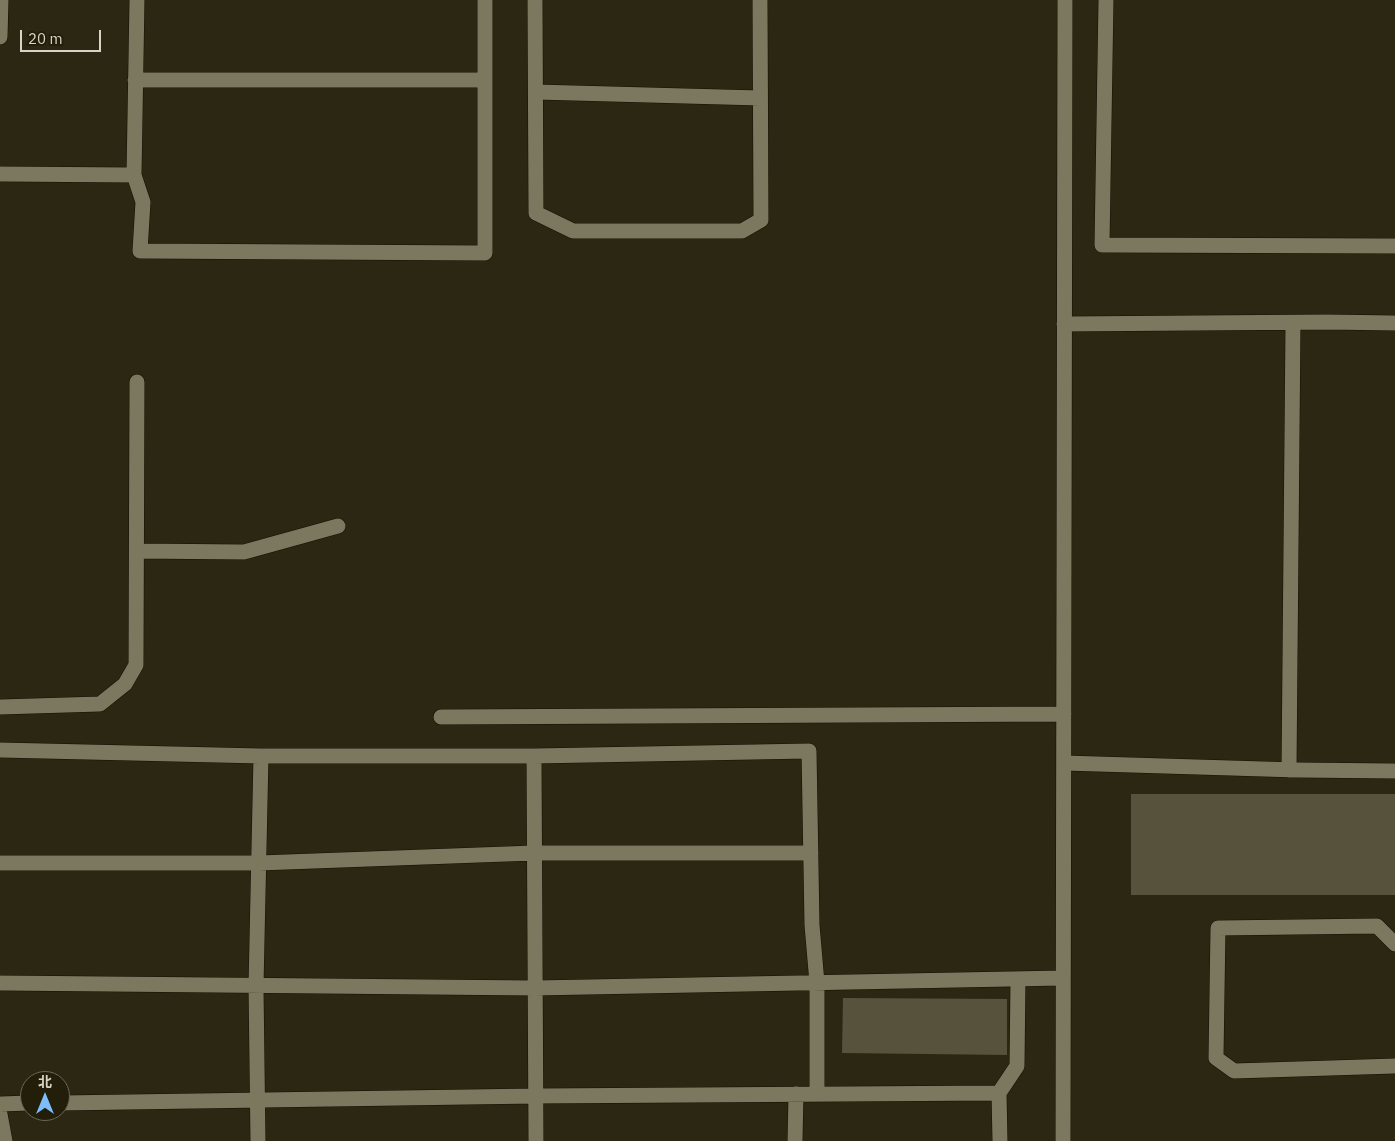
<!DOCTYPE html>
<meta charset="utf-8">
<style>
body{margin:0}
#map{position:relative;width:1395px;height:1141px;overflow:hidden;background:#2c2712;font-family:"IBM Plex Sans","Noto Sans SC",sans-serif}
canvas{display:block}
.north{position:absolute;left:20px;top:1071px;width:50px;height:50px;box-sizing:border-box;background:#221e09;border:1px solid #6a6755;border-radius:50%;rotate:0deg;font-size:14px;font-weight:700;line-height:20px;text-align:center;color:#d7d4c7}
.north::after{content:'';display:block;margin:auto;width:18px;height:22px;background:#7ebdf9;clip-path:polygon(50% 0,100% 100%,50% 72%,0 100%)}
.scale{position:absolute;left:20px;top:30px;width:81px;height:22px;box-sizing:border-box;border:2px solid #d7d4c7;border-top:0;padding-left:6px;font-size:15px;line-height:18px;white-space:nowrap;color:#d7d4c7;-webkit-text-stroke:4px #221e09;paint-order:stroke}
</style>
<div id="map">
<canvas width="1395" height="1141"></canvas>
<div class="north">北</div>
<div class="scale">20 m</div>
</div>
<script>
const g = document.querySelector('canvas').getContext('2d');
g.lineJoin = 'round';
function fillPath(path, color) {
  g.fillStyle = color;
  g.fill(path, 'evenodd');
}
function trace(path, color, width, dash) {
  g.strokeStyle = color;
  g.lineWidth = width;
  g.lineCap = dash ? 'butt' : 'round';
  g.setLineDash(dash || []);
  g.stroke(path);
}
fillPath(new Path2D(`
 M1131,794h264v101h-264z
 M843,998l164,1v56l-165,-2z`), '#56523c');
const minor = new Path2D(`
 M535,0l1,213 37,18h169l19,-11 -1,-220
 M1106,0l-4,245 293,1
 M0,37l1,-37
 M135,80h350
 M536,92l224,6
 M0,174l134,1 3,-175
 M134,175l9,27 -3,49 345,2v-253
 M1064,324l263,-2 68,1
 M137,551l107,1 94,-26
 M0,707l100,-3 25,-20 11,-19 1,-283
 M441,717l623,-3
 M0,750l261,6h273l275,-5 3,174 5,58v111
 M534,756l2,385
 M1064,763l233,7 98,1
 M1289,770l4,-447
 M0,863h259l275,-10h277
 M1395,944l-18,-18 -159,2 -2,130 18,13 161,-5
 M0,983l535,5 528,-10
 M999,1093l18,-27 1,-87
 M60,1103l476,-7 463,-3 1,48
 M0,1104l30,-1
 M0,1114l5,27
 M258,1141l-2,-155 5,-230
 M795,1141l1,-47
 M1063,1141l2,-1141`);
trace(minor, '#141000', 16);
trace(minor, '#7c7860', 15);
</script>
